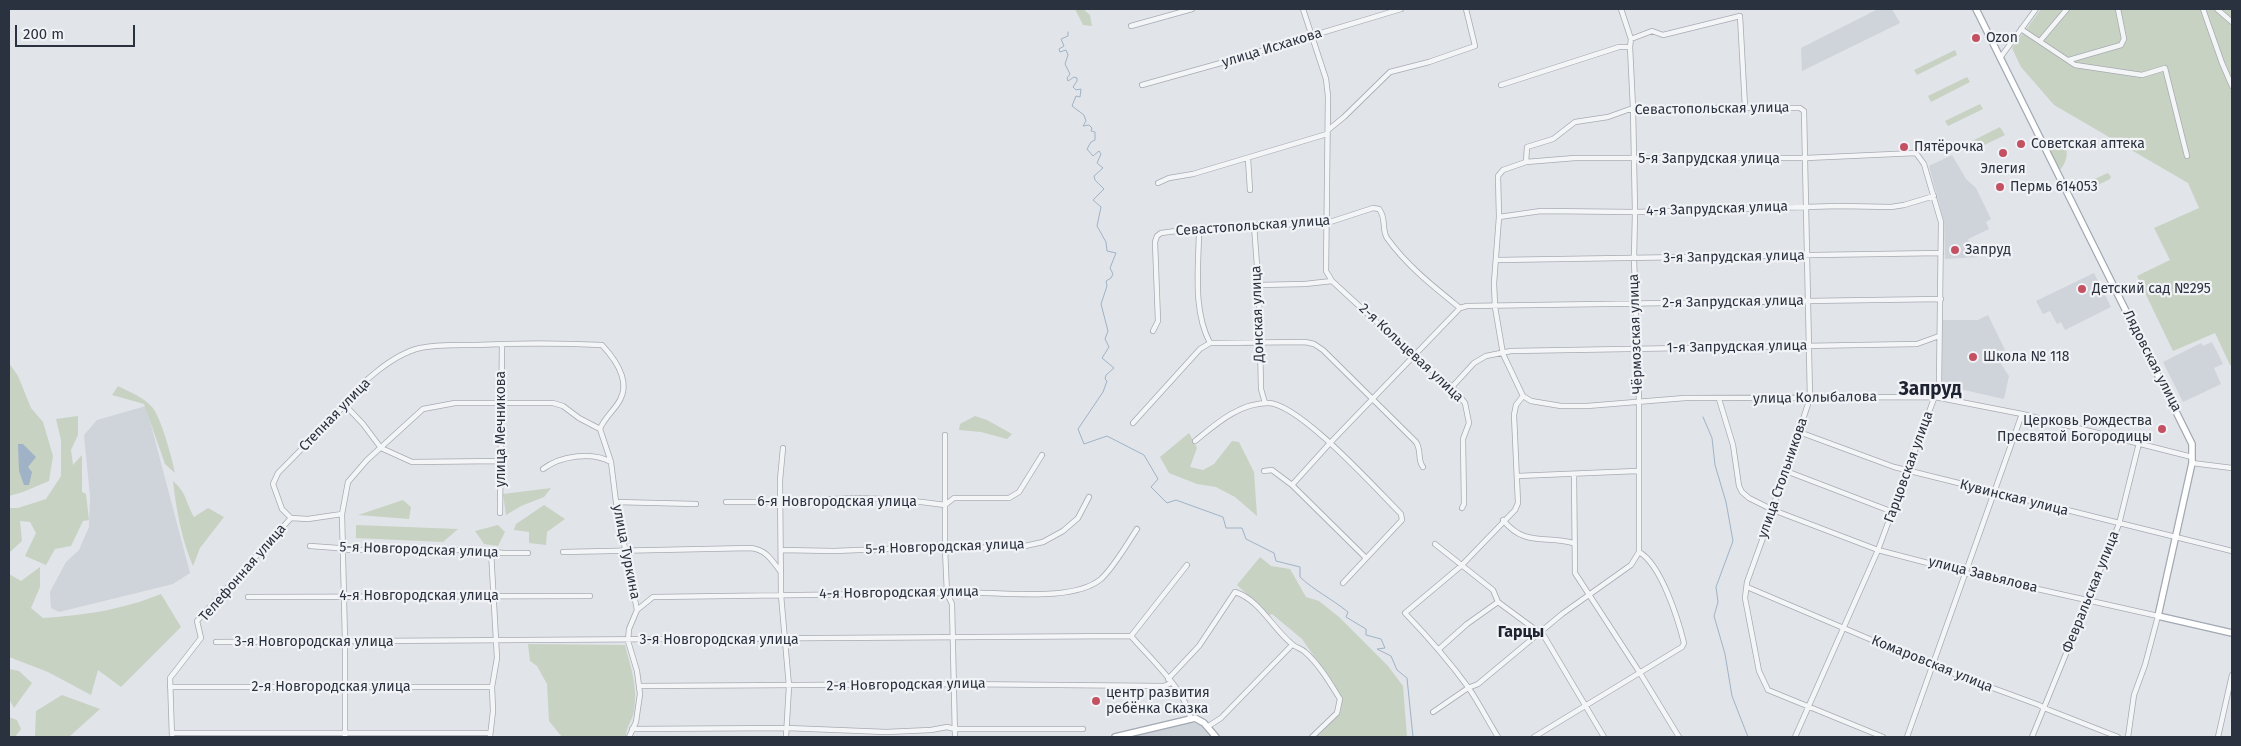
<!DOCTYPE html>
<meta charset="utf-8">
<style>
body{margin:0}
#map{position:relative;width:2241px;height:746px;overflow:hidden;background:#e1e4e9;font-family:"Fira Sans",sans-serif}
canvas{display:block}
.frame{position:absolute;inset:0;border:10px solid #2b323f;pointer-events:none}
.scale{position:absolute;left:15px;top:25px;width:120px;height:22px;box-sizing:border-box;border:2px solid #2b323f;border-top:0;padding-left:6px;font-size:15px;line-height:18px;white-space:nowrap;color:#2b323f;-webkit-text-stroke:4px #f1f3f6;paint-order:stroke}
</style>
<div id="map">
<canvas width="2241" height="746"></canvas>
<div class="frame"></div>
<div class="scale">200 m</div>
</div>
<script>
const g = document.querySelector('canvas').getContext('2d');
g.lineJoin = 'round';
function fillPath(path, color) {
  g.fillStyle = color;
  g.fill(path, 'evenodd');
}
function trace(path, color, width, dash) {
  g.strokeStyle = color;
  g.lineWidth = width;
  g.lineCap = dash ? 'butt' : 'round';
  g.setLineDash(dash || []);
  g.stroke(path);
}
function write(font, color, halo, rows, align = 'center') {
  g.font = font + ' "Fira Sans",sans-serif';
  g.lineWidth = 4.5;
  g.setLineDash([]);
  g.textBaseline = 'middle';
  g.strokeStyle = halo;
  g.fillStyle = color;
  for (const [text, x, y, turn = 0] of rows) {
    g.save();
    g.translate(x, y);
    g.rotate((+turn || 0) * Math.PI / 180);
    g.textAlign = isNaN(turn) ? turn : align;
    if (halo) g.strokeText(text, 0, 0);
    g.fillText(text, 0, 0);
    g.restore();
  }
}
fillPath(new Path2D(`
 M1878,9h14l8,14 -98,48 -1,-23z
 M1952,155l14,24 10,9 15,31 -5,3 3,7 -21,10 9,18 -32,2 -1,-38 -15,-55z
 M2094,273l17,34 -46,23 -4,-8 -4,2 -7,-13 -7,3 -7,-13z
 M1988,315l17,35 -4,14 8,12 -5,23 -62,-14 1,-65h35z
 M2212,342l11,22 -9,4 7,16 -38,18 -20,-40 38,-19 2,3z
 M146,406l44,167 -17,11 -114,28 -8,-4 -1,-16 16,-30 13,-12 10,-23 1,-31 -6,-61 13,-15z
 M1191,722l13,4 9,11h-81z`), '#cfd3da');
fillPath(new Path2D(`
 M1075,9h8l7,6 2,11 -9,-1z
 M2041,9h191v357l-2,-1 -15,-32 -42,18 -36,-75 33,-16 -16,-32 45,-20 -11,-25 -134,-78 -33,-38 -9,-19z
 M1955,50l2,5 -40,20 -3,-5z
 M1967,77l3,5 -39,20 -3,-6z
 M1980,104l3,5 -35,17 -3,-5z
 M2000,127l5,8 -33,16 -4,-8z
 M2062,141c8,9 5,21 -2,29l-11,-20 1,-4z
 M2108,173l3,4 -1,2 -18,9 -2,-7z
 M9,363l9,13 13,32 12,14 10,34 -4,25 -26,11 -14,4z
 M118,386c12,6 25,11 34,21 9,10 20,51 23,66l-10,-9 -21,-60 -32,-9z
 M78,416v19l-7,15 2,15 9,-10v37l4,2 3,26 -6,1 -12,25 -16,3 -9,16 -21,-9 11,-23 -6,-11 -10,-1 2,20 -13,12v-45h9l28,-9 15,-23v-36l-5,-21z
 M975,416l12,4 25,14 -5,5 -26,-7 -22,-2 1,-6z
 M1189,433l8,15 -7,19 13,3 11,-6 18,-23 7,1 15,30 3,44 -22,-19 -19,-10 -19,-3 -28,-11 -9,-16z
 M173,481c14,12 12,20 21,36l14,-9 16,9 -24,31 -7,18c-11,-25 -17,-57 -20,-85z
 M551,488l-7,9 -23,9 -15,9 -3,-21z
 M403,500l8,7 -2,12 -51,-4z
 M544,505l21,14 -18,13 -1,13 -17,-2v-11l-15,-2 2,-6z
 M356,525l102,4 -15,13 -87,-4z
 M498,525l7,7 -7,14 -14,-2 -9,-13z
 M1260,557l11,9 19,3 16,28 13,4 20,16 49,49 15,20 4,51h-88l-1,-1 23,-25 1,-14 -40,-58 -30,-25 -3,1 -32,-30z
 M40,567v20l-9,21 12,10c43,-3 78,-8 118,-24l20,33 -60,60 -23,-17 -7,25 -43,-23 -39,-15v-83l12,7z
 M528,644l97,1c6,23 13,42 9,66 -2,10 -8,16 -8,26h-64l-13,-16 -2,-37 -10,-18 -7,-5z
 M9,669l10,2 13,12 -18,25 -5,-9z
 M62,695l38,14 -31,28h-34l1,-26z
 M9,717l8,3 4,9 -6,8h-6z`), '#c7d2c3');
fillPath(new Path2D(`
 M18,444h5l13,13 -8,10 4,5 -3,13h-5l-5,-14z`), '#9fb2c6');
trace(new Path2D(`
 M1068,32v4l-7,3 3,7 -5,3 1,3 6,-2 2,5 -3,9 5,10 -3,4 1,3 6,-4 3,1v3l-4,6 3,3 5,-1 -1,8 -4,-1 -4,10 12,9 2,6 -3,5 6,-1 3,3 -1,3 4,1v8l-4,2 -4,7 6,7 6,-5 2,3 -4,9 6,5 -9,8 1,4 9,9 -11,11 8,7 -4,19 9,16 1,9 9,2 -6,15 3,6 -2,4 -5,3 1,5 -6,18 7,27 -3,8 4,8 -7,11 12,10 -8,7 -1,4 2,2 -4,11 -25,37 6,15 23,-8 37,19 14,24 -7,8 16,16 9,-3 47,17 3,11h16l4,11 28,14 2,8 24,6v10c15,14 32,22 48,35l-2,5 20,12v6l15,4 4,9 -8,1 14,7 6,14 10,8 6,59
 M1703,417l9,21 3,27 11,37 7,39 -17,46 2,15 -4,14 11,38 7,42 16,41`), '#9fb2c6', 1);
const minor = new Path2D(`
 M1303,9l23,70 2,17 -2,175 6,10 63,58 57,48 13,16 4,20 -6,16 1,65 -2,4
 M1621,9l10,30 -1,8 3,61 2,104 -1,47 5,142v151
 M2203,9l19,54 10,23
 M2217,9l15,13
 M1131,26l61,-17
 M2021,29l54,36 67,10 23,-7 22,88
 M1631,39l21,-8 11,4 77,-19 5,91
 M2040,41l27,-32
 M2000,58l36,-49
 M2069,60l52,-15 3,-6 -6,-30
 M1142,85l86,-24 173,-52
 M1501,85l118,-38h11
 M1328,130l16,-13 46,-45 39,-10 46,-16 -9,-37
 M1248,159l2,31
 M1526,162l1,-15 26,-8 22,-17 33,-5 25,-9h167l4,3 6,287 -24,73 -9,22 -4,17 -26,72 -2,16 14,73 9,19 115,47
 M1158,183l11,-5 24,-4 134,-40
 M1499,217l42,-6 94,1 204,-6 52,1 13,-2 30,-9
 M1254,225l5,68 2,96 4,14
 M1199,228c0,37 -7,81 11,115
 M1497,260l444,-7
 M1258,285l47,-1 27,-3
 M1153,331l5,-10 -3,-79 2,-6 4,-3 38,-5 128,-5 46,-15 6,1c8,10 2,19 8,29 20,28 47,49 73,70
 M1452,387l22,-24 12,-7 25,-5 406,-7 22,-8
 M1523,396l-20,-42 -8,-47 -1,-24 5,-66 -1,-41 5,-6 23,-8 49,-4h231l110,-5 8,11 17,58 -2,163 -61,165 -83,187
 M1523,396l8,5 30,5h26l98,-8 250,-1 87,17 170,43
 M1719,399l14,46 6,41 3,6 7,6 24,12 105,40 88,23 192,43 -13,49 -11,30 -6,42
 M345,405l18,19 18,24 31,14 89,-1
 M1133,423l67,-74 10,-6 95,-1 9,2 9,6 93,92c6,9 1,18 7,25
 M1799,432l95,35 338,84
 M945,435v114l2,44 5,11 3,133
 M1195,441c21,-17 44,-38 73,-38 31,0 109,87 133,111l1,6 -59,63
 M783,448l-3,32 1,115 8,91 -3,51
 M2192,463l40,5
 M543,469c17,-13 49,-18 68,-7
 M1264,471l8,-1 20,15 74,73
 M1786,471l107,41
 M1574,475l1,98 65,100 39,64
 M1517,476l120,-5
 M1292,485l38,-42 130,-135 7,-2 474,-7
 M616,502l80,2
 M726,502h50l4,3c54,-10 111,-8 165,0l9,-7h55l10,-6 23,-37
 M500,513l2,-169
 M342,514l-34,5 -17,-1 -9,-9 -9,-25 5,-11 67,-68c14,-22 49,-51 75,-57 18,-4 38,-3 56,-3 42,-2 84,-2 126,0 13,14 29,35 18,55 -6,11 -16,18 -20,29l11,33 5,40 21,108 -8,19 -1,12 9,30 3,23 -4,28 -7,15
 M1503,520c22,27 41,15 70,23
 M1435,544l58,46 5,12 46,34 60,101
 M310,546l28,2 5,2h136l24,3h25
 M781,550l53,1 75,-3 36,1 80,-3 18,-4 20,-11 15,-13 11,-21
 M563,552l188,-4c15,2 20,11 29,23
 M1747,587l186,79 106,39 5,3 74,29
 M248,597l342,-1
 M637,610l16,-13 294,-4c40,-4 123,12 154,-14 13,-12 26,-35 36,-50
 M1131,636c17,20 57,57 59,82
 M216,642l915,-6 56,-71
 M1439,649l28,-25 31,-22
 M1168,679l31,-33 36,-54c24,7 38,37 57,52 4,4 9,4 13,8 14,12 25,31 35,47l-3,14 -25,24
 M640,686l314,-2 210,2 7,-3
 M170,687h322
 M1433,712l35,-24 10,-4 84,-70 69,-49 8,-13
 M1207,727l14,-9 71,-73
 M632,729l155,-1 99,4 45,-2 16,-3 8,2h128
 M173,733h317
 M172,737l-2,-59 31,-40 -4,-17 94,-103
 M345,737v-95l-3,-128 6,-32 19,-22 56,-51 32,-6h98l10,3 16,12 21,11
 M490,737l3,-26 -1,-24 5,-29 -6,-107
 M1498,737c-10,-16 -19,-34 -30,-50 -19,-26 -40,-50 -63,-74l56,-47 54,-56 3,-7 -4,-88 2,-10 7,-9
 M1534,737l148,-90 2,-4c-6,-24 -23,-79 -45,-91
 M1907,737l115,-323
 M2032,737l87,-213 20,-81
 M2218,737l14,-62`);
const major = new Path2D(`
 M1976,9l216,435v19l-34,153 74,17
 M1115,737l80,-19 9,5 12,14`);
trace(minor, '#a7abb3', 6);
trace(major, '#a2a9b3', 8);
trace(minor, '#f4f5f7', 4.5);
trace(major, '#fff', 5.5);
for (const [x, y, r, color] of [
 [1976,38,5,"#c35162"],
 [2021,144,5,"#c35162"],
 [1904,147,5,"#c35162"],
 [2003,153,5,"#c35162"],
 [2000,187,5,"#c35162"],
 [1955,250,5,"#c35162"],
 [2082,289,5,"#c35162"],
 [1973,357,5,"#c35162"],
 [2162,429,5,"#c35162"],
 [1096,701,5,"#c35162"]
]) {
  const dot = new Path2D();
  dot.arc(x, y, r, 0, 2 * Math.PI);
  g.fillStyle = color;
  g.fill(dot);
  trace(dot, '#f1f3f6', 2);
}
write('14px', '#2b323f', '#f1f3f6', [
 ["Ozon",1986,38],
 ["Советская аптека",2031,144],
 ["Пятёрочка",1914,147],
 ["Элегия",2003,169,"center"],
 ["Пермь 614053",2010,187],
 ["Запруд",1965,250],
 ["Детский сад №295",2092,289],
 ["Школа № 118",1983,357],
 ["Церковь Рождества",2152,421,"right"],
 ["Пресвятой Богородицы",2152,437,"right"],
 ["центр развития",1106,693],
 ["ребёнка Сказка",1106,709]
], 'left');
write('14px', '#2b323f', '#f1f3f6', [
 ["улица Исхакова",1272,48,-17],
 ["Севастопольская улица",1712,109,-1],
 ["5-я Запрудская улица",1709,159],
 ["4-я Запрудская улица",1717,209,-2],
 ["Севастопольская улица",1253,226,-4],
 ["3-я Запрудская улица",1734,257,-1],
 ["2-я Запрудская улица",1733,302,-1],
 ["Донская улица",1258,314,-92],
 ["Чёрмозская улица",1636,334,-92],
 ["1-я Запрудская улица",1737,347,-1],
 ["2-я Кольцевая улица",1411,353,43],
 ["Лядовская улица",2152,361,63],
 ["улица Колыбалова",1815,398,-1],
 ["Степная улица",335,415,-46],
 ["улица Мечникова",501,429,-90],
 ["Гарцовская улица",1909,467,-70],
 ["улица Стольникова",1783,478,-71],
 ["Кувинская улица",2014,498,14],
 ["6-я Новгородская улица",837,502],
 ["5-я Новгородская улица",945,547,-2],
 ["5-я Новгородская улица",419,550,2],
 ["улица Туркина",626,552,79],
 ["Телефонная улица",243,573,-49],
 ["улица Завьялова",1983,575,14],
 ["Февральская улица",2091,592,-68],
 ["4-я Новгородская улица",899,593,-1],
 ["4-я Новгородская улица",419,596],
 ["3-я Новгородская улица",719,640],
 ["3-я Новгородская улица",314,642],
 ["Комаровская улица",1932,664,22],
 ["2-я Новгородская улица",906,685,-1],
 ["2-я Новгородская улица",331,687]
]);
write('bold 16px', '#1d2330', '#f1f3f6', [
 ["Гарцы",1521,633]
]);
write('bold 19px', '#1d2330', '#f1f3f6', [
 ["Запруд",1930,390]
]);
</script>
